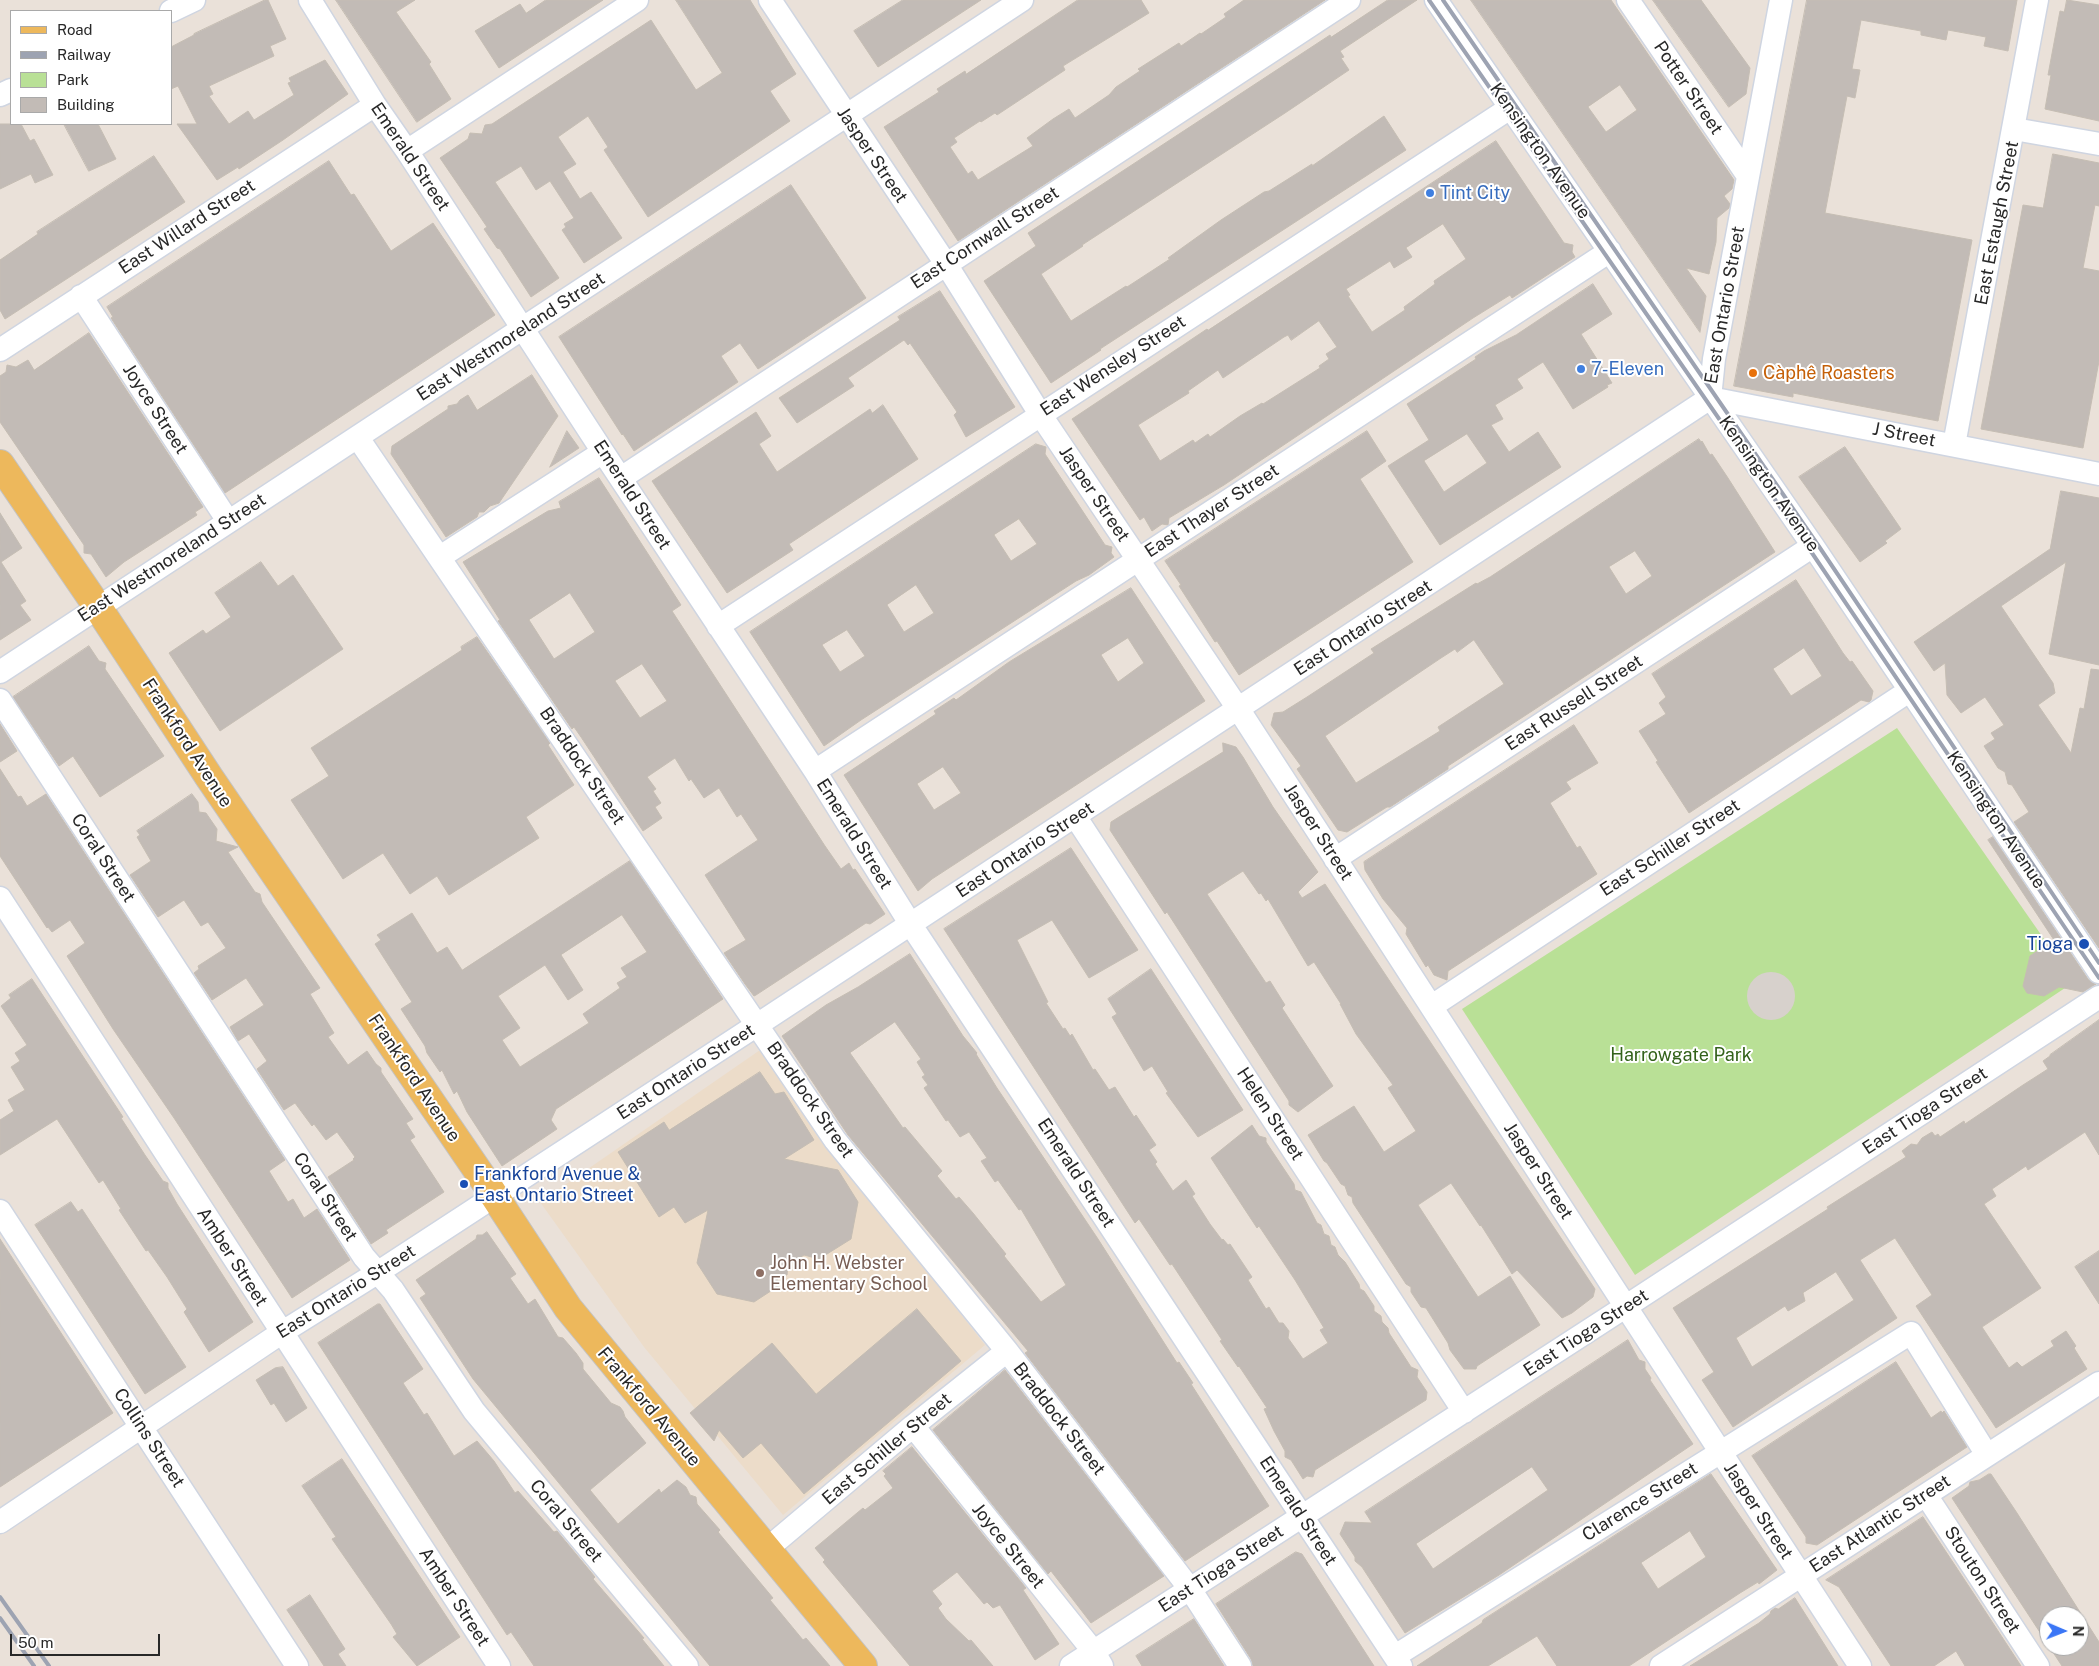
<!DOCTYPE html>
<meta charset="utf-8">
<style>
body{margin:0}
#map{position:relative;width:2099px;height:1666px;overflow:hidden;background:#eae1d9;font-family:"Public Sans",sans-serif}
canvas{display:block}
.legend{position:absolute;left:10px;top:10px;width:162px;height:115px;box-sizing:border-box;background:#fff;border:1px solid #a9a9a9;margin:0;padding:6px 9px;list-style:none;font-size:15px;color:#282828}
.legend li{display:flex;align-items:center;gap:10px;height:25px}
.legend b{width:25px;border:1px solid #a9a9a9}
.north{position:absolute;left:2039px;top:1606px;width:50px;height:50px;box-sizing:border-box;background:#fff;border:1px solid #a9a9a9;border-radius:50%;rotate:91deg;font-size:14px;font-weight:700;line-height:20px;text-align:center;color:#282828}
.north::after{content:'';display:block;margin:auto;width:18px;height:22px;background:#3b76f6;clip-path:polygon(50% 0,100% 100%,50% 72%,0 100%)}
.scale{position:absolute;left:10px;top:1634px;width:150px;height:22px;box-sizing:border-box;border:2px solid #282828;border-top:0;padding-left:6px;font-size:15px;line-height:18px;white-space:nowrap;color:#282828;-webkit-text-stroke:4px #fff;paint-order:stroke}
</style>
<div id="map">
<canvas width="2099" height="1666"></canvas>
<ul class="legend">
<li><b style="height:6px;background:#edb85c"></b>Road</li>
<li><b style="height:6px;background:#9da3b2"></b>Railway</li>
<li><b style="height:14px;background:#b9e096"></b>Park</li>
<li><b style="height:14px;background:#c2bbb6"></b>Building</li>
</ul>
<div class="north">N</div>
<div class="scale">50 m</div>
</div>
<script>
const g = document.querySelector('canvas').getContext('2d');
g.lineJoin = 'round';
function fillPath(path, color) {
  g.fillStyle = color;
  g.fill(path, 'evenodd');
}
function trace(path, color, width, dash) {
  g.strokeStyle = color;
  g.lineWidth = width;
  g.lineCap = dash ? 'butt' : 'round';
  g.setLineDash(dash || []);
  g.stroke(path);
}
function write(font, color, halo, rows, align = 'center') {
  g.font = font + ' "Public Sans",sans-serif';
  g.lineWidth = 4;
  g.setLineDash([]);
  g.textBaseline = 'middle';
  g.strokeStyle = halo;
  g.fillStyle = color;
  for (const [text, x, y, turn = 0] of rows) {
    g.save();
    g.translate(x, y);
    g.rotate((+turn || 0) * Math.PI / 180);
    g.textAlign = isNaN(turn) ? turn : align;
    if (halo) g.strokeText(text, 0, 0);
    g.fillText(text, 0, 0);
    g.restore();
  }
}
fillPath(new Path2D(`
 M763,1048l69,101 153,196 -202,170 -139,-168 -104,-145z`), '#ecdcc9');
fillPath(new Path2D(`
 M1897,728l177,254 -439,293 -173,-266z`), '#b9e096');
fillPath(new Path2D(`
 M1747 996a24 24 0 1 1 48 0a24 24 0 1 1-48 0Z`), '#d7d1cc');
const building = new Path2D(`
 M265,0h3l18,39 -16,7 4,10 -65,30 4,8 -4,2 20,28 19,-13 6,9 40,-25 -6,-12 3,-1 -2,-4 36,-18 23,34 -65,46 -44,29 -1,-2 -21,13 -40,-56h20l-19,-38 -7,3v-42l23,-12v-1z
 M336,0h79l-19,12 35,50 -2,2 22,35 -34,23z
 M546,0h57l-104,68 -24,-37 45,-27 6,9z
 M676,0h74l46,74 -26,17 20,30 -142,96 -44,-67 4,-3 -20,-31 -30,21 18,27 -13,8 17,27 11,-7 31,46 -38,25 -22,-33 4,-3 -2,-3 10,-6 -24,-37 -14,9 -15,-24 -26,16 64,96 -28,19 -31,-48 -3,-1 -13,-19 3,-2 -47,-69 28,-19 2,-6 12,1 3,-9 7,-1 159,-104 45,70 26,-17z
 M903,0h78l-103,67 -24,-36z
 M1078,0h63l8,13 -86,53 2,4 -68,45 -2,-2 -14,9 -1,-1 -26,17 3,4 -7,5 18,27 4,-3 6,9 55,-34 -6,-8 26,-19 16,-10 6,9 34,-23 7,-8 24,-16 -2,-2 41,-26 2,3 19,-13 1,1 25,-17 -2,-3 20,-14h81l-367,241 -74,-114 55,-35 -2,-3 28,-18 1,3z
 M1388,0h29l-77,51 4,6 -3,1 8,12 -64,43 -203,132 1,1 -42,28 30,47 55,-35 1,1 43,-28 -2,-1 53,-38 43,-28 5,-1 43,-27v2l72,-50 22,34 -306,199 1,1 -50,33 -67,-102 52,-35 -8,-13 302,-198 1,2z
 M1471,0h140l123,180 -2,9 -8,7 6,8 -1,4 -12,10 -1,24 -7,32 -23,-6 20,28 -6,36zM1620,85l17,25 -31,22 -18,-25z
 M1653,0h48l49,68 -4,26 -17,13z
 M1807,0h210l-9,51 -24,-5 2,-9 -38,-7 -2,10 -25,-5v-4l-60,-11 -9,49 8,1 -5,28 -8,-2 -22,117 147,27 -34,181 -145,-28v4l-59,-11z
 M2067,0l32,5v116l-54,-12 6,-34h-3l12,-64 4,1z
 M0,124h21l9,17 4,-2 19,36 -18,8 -4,-9 -31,15z
 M64,124h34l18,35 -27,12z
 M1496,141l68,102 9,2 -1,7 3,5 -63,41 -2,-3 -37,23 -249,167 -55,33 -1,7 -6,-1 -10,7 -8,-14 -4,3 -68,-101 135,-90 1,1zM1443,224l23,35 -32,22 1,3 -31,23 1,3 -33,22 -24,-36 2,-1 -4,-6 44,-28 4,7 18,-11 -6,-9zM1319,321l18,26 -11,7 3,5 -10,7 1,2 -57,36 -1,-1 -22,13 -30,21 -2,-3 -13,9 -2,-3 -33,21 -22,-36 51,-32 -1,-2 30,-21 5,8 61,-41 4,-2 3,5z
 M2053,154l46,9v43l-4,-1 -12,63 16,3v90l-16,87 -102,-19 42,-224 20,3z
 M154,156l31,46 -180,117 -5,-9v-50l38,-26 -1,-2z
 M329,161l22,34 3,-1 37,57 42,-28 62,92 -270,178 -114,-175 2,-1 -6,-10z
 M791,185l75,113 -108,71 -18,-26 -19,13 17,26 -104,69 -11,-17 -1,1 -63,-98z
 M1593,284l19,30 -31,20 31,49 -5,2 1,2 -35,22 -30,-47 -26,17 6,9 -28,17 8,14 -12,6 18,27 29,-20 23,35 -121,78 -52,-79 41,-26 -22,-36 69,-45 -1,-2 9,-6 32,-16zM1467,434l20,29 -43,29 -20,-31z
 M940,291l75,116 -49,30 -12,-22 3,-3 -47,-69 -2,2 -4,-5 -56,38 6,8 -57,37 -18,-25 121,-78 -2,-3z
 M89,333l114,174 -8,5 2,3 -73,47 -18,15 -15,-23 -7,-1v-8l-84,-123v-46l6,-4 1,-7 9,2 12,-7 6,10z
 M532,375l26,41 -59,87 -9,3 -6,6h-5l-2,5 -31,20 -55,-83 1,-8 56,-37v-3l9,-2 3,-4 8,-5 9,15z
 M883,405l35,54 -129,85 4,6 -66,43 -75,-112 104,-69 15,24 -12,8 18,28 93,-63 2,4z
 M567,431l12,17 -29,19z
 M1367,431l19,30 -26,18 53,83 -174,113 -22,-34 -2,1 -36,-56 2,-1 -16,-24z
 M1699,439l2,3 1,-1 8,14 2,-1 16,24 47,74 -327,214v3l-58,38h-3l-40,25 -9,-2 -41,-61 4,-3 -30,-41 3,-12 9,-1 24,-15 67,-44 -3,-4 105,-66 1,1 13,-7zM1635,551l17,25 -26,18 -17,-27zM1474,640l30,44 -66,43 2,4 -84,52 -31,-47 116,-78 14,-9 2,3z
 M1036,444l10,3 -1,7 60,91 7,2 -1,6 3,4 -25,18 -13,6 -215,139 -37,26 -74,-114zM1019,519l18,25 -26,17 -17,-26zM916,585l18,28 -30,19 -17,-27zM847,630l18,26 -25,16 -18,-27z
 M1845,447l56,82 -16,12 2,2 -27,19 -61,-85z
 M599,478l82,127 -9,6 153,235 16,23 8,-6 4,7 2,-1 30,45 -15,10 -4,-1 -110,72 -2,1 -9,-12 -21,-31 22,-13 -41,-65 53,-35 -17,-26 -4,3 -18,-29 -15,10 -13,-19 -2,2 -14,-23 -28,19 9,12 -3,2 8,12 -6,4 7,11 -19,13 -62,-94 -7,-10 -2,2 -74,-108 2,-1 -37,-58 85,-51 13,-3 -2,-6zM570,593l25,39 -41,27 -25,-39zM642,664l25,37 -27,17 -25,-37z
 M2061,491l38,7v167l-50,-11 17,-92 -65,44 52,77 2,10 -17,12 33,48 9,-45 4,1 7,-40 8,1v278l-85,-126 15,-10 -17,-27 -4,-1 -3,-12 -7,-4 -14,-22 11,-7 -4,-6 13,-8 -19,-28 -24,16 -14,-18 -2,-32 -11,8 -20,-29 136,-93z
 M0,513l22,35 -21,14 25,39 -6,4 11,15 -31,20z
 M261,562l17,24 15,-11 50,74 -123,82 -51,-78 34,-23 3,4 25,-17 -16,-24z
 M1796,580l47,73 7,9 2,-1 21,30 -2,9 -2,2 -8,-2 -172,113 -33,-51 2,-1 -19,-30 27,-17 -7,-11 7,-6 -14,-23zM1804,648l18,28 -31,20 -18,-27z
 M1131,588l74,113 -273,178 -14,12 -74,-116 92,-61 -2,-3 20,-13 2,2 53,-38zM1128,638l16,25 -26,19 -17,-27zM943,767l18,26 -27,17 -17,-26z
 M477,637l73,106 -2,2 26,40 -48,32 13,21 -90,57 -12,-19 -27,18 -27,-41 -40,26 -52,-79 38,-24 -18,-28 151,-98 -1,-3z
 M89,646l10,15 7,2 -1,6 59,87 -64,41 -27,-41 -14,10 -46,-69z
 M0,724l17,27 -17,11z
 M1574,725l24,38 -32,19 5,7 -21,14 27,45 3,-2 17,28 -149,97 -1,9 -13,-5 -6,-10 -2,2 -20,-33 1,-6 -24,-29 -18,-29 -1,-8z
 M1223,743l13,4 7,10 30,50 45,65 -20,20 4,6 23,-14 270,405 -2,8 -21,16 -10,5 -45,-48 -5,4 -31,-49 -1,1 -29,-43 -33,22 60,92 32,-21 30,49 -63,41 -1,3h-12l-14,-19 -2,-7 -22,-35 -5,-1 -10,-15v-5l-5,-3 -53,-81 -1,-6 -4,-2 -3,-9 -4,-2 -14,-21 -3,-2 -16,-26 46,-29 30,46 32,-21 -28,-43 5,-3 -37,-51 -16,-30h1l-27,-42 -6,4 -40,-67 -2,2 -5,-8 -2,1 -16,-23 -36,23 59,89 4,-2 15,24 -3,3 51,78 -35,26 -9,-7v-4l-122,-189 -2,2 -55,-84 1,-8 112,-70z
 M0,769l18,28 3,-1 6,10 19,-12 239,366 -16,11 19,31 5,-3 11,19 13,-9 33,51 -58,38 -118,-180 -61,-89 -46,-73 18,-13 -15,-23 -18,12 -4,-5 -1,1 -47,-72z
 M192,794l6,8 1,10 7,1 11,16 -1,12 22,6 -10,5 27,40 5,2 2,8 58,86 -10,6 24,39 -6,4 20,28 19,-14 9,13 5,4v4l32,47 -7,4 9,14 -5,3 34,52 -58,38 2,3 -17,11 -43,-67 26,-17 -1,-1 2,-2 -18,-25 -11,8 -12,-16 -2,2 -17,-23 -11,7 -27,-41 10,-8 -18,-27 -11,7 -8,-14 34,-22 -18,-27 -34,22 -18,-27 5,-4 -1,-3 28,-18 -18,-26 -7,4 -17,-26 -26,17 -28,-42 21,-14 -14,-24 3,-2 -3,-4z
 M1993,837l95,142 8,5 -13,8 -24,-5 -15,9 -17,-3 -4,-7 7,-30 24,-16 -66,-100z
 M1071,848l67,102 -49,28 -37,-58 -35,20 31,62 -2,1 17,26 2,-1 5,8 2,-2 21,36 2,-1 14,21 6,-3 19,30 2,-2 20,30 -7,5 8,12 -2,2 18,27 13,-11 9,14 -3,2 18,28 12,16 1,-1 5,6 2,-1 22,33 -4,3 18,29 3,-2 10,16h4l6,8 -1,7 15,21 25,-16 -8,-13 4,-2 -29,-48 -36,-54 -2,2 -46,-70 41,-33 7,11 7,2v4l28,42 1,6 6,2 16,31 4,2 3,9 5,2 2,9 4,2 3,8 7,7 14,22 1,5 4,2 10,15v5l7,5 1,6 6,6 1,5 22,34 7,3 -1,7 10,15 -1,8 -111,70 -2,7 -6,-1 -4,3 -12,-19 -6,-3v-6l-11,-20 -10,-22 3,-1 -28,-42 -1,1 -18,-26 2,-1 -50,-76 -2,1 -31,-46 -4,4 -191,-294z
 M630,861l93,138 -167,110 -5,11 6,9 -55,37 -35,-54 -10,-21 -3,3 -12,-24 -2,2 -13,-19 -2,-7 -24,-37 11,-7 -37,-58 6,-4 -4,-5 35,-22 25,40 10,-6 15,23zM622,915l25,37 -26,16 6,9 -10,6 3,5 -37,26 6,9 -69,44 -18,-27 18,-12 -22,-32 47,-31 23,35 15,-10 -22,-35z
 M910,954l53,82 14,17 -1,1 21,34 101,151 79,124 2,-1 14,21 -2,1 78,122 -84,55 -160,-208 3,-2 -180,-216 -66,-99 44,-31 32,-18zM895,1022l26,37 -4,3 8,13 -3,2 6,8 -4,3 22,33 2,-1 12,17 9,-5 18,26 -6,3 14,21 3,-2 21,30 2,-1 45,76 -25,17 -37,-46 2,-2 -33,-41 -14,-16 -3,2 -19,-23 5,-5 -37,-44 -2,1 -53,-75z
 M1151,969l92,141 -45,27 -32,-44 2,-1 -16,-26 -8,5 -32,-54 5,-3 -9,-15z
 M32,979l91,138 -2,1 24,37 18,26 5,2v5l9,16 76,118 -44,30 -25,-40 3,-3 -20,-32 -19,-27 -2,1 -27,-41 2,-1 -18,-29 -4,3 -42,-64 -57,36v-35l14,-9 -6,-11 17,-10 -14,-23 9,-6 -5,-8 12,-8 -26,-39 10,-8 -2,-3z
 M2099,1020v135l-14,-23 -57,38 -2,-4 -34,23 4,7 -12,8 57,84 -59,39 27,41 8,-6 5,5 32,-21 -3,-5 15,-10 10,15 -2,2 13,21 -91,59 -80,-122 16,-11 -37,-57 -35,22 37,58 -164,109 -31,-47 12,-8 -41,-64 155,-99 -1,-2 79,-50 -4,-6 9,-7 6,1 5,-7 10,-6 3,4 3,-2 2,3 24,-16 1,3 58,-39 25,-16 -5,-8 7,-5v-1zM1836,1272l18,28 -102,67 -16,-29 49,-32 3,5 17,-10 -2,-8z
 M760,1072l15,22 9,-2 30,48 -30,19 54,11 20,32 -7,37 -32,20 -15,-4 -16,10 -1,10 -12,-1 5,11 -26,17 -37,-8 -20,-31 11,-53 -23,13 -11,-16 -15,10 -41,-65 46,-30 5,8z
 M71,1202l7,10 4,-3 104,158 -41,27 -110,-169z
 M487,1232l29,42 -6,4 18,26 7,-5 23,38 5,1 13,15 7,10v6l28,34 9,4 3,4 2,6 21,26 -56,47 28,34 41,-35 2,4 16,-13 9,7 4,8 6,2 1,7 23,26 -2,2 55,66 -3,2 33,40 3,-2 24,28h-120l-237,-287 -53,-81 6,-4 -10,-14 60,-41 1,-4h5z
 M0,1239l113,174 -113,74z
 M2099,1251v53l-24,-37z
 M378,1304h2l43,65 -20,14 21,32 3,-2 27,43 23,-15 17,20 21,32 3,-2 36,41 3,-1 38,46 -2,2 51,59 -2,1 22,27h-130l-23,-34 -4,3 -189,-292z
 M917,1309l44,52 -157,133 -43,-51 -18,15 -24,-28 -5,11 -24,-28 82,-70 44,51z
 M1628,1340l11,20 6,2v7l6,9 -1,2 43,64 -194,131 -94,58 -43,-66 -7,-6v-4l-15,-23 5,-12 27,1 -7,-11zM1532,1467l16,23 -115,79 -17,-25z
 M1896,1362l35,56 10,-7 1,2 2,-2 23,36 -150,98 -11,-2v-6l-54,-81z
 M283,1367l24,41 -21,14 -12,-19 -3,2 -15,-25 19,-12z
 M1005,1370l159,206 -73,47 -40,-52 -3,3 -115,-144z
 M912,1447l114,141 -3,2 36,54 -24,16 -35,-55 -7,3 -6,-6 -3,2 -27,-32 -25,19 10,13 -4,4 8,11 23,22 2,-1 22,26h-83l-87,-104 2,-2 -10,-12 48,-40 2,2 28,-22 -9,-12 2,-2 -3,-3z
 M342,1459l118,178 -43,29 -24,-29 4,-3 -6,-10 -59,-85 4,-2 -34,-51z
 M1711,1474l66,96 -18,14 -1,-2 -18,11 -111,73h-72l-20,-30 -49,30h-71l65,-43 1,-3zM1690,1531l16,26 -48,32 -17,-26z
 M1989,1474h2l26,39 82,129v24h-37l-110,-168 17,-12 1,-4 9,-2zM2049,1616h30v30h-30z
 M1923,1517l45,68 53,81h-56l-9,-15 -22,15h-43l-52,-79 -13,-7z
 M1296,1552l6,2 72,112h-121l-2,-7 -35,-55z
 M310,1595l35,54 -7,5 8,12h-22l-37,-56z
 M1795,1598l43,68h-148l69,-43 11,-9 1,-3 4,-3 3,1z
 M1194,1619l30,47h-82l-6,-10z`);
fillPath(building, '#c2bbb6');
trace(building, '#c5bdb3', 1);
const minor = new Path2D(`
 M310,0l65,105 32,46 196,301 212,319 96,154 490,741
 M770,0l176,264 94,150 199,296 374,577 247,379
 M1436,0l377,546 286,426
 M1628,0l120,176
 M171,11l23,-11
 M0,95l11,-5
 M2014,129l85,15
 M407,151l230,-151
 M81,296l147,225
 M0,350l375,-245
 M1710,398l4,-39 67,-359
 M1710,398l389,76
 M358,438l477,702 172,211 183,238 50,77
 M1954,445l83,-445
 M621,478l728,-478
 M440,557l163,-105
 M718,626l792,-518
 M0,672l1022,-672
 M0,700l364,557 29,33 81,121 213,255
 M815,771l795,-520
 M1075,816l389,596
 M1335,859l478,-313
 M0,898l499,768
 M1432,1006l477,-315
 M0,1211l297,455
 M913,1426l181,226 8,14
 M1926,1495l112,171
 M0,1522l281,-189 96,-60 380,-248 953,-627
 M767,1549l146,-123 94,-75
 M1395,1656l516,-323 76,122
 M1071,1666l554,-359 474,-310
 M1661,1666l438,-283`);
const major = new Path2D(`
 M0,464l97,142 112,171 273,400 86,131 295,358`);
trace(minor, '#cfd5e1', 25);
trace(major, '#c3c3c3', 30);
trace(minor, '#fff', 22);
trace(major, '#edb85c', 28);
trace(new Path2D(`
 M1429,0l383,553 287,425
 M1443,0l377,548 279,415
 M0,1597l49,69
 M0,1618l34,48`), '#9da3b2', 4);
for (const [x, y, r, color] of [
 [1430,193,5,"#3f7fe0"],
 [1581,369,5,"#3f7fe0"],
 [1753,373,5,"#e8710a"],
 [2084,944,6,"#1a4fb4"],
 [464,1184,5,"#1a4fb4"],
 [760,1273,5,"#8d6e63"]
]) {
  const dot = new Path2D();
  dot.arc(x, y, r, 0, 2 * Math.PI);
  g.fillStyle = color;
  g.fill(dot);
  trace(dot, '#fff', 2);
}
write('18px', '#282828', '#fff', [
 ["Potter Street",1688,88,56],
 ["Kensington Avenue",1540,151,55],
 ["Jasper Street",872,155,56],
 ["Emerald Street",410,157,56],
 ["East Estaugh Street",1997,223,-79],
 ["East Willard Street",187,227,-33],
 ["East Cornwall Street",985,238,-33],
 ["East Ontario Street",1725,305,-80],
 ["East Westmoreland Street",511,337,-33],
 ["East Wensley Street",1113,366,-33],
 ["Joyce Street",155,409,57],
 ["J Street",1904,435,11],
 ["Kensington Avenue",1769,484,55],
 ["Jasper Street",1094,494,56],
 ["Emerald Street",632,495,57],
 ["East Thayer Street",1212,511,-33],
 ["East Westmoreland Street",172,558,-33],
 ["East Ontario Street",1363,628,-33],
 ["East Russell Street",1574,703,-33],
 ["Frankford Avenue",187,743,57],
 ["Braddock Street",582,766,56],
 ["Kensington Avenue",1996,820,56],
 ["Jasper Street",1318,832,57],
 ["Emerald Street",854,834,58],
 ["East Schiller Street",1670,848,-33],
 ["East Ontario Street",1025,850,-33],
 ["Coral Street",103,858,57],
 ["East Ontario Street",686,1072,-33],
 ["Frankford Avenue",414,1078,56],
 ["Braddock Street",810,1100,55],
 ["East Tioga Street",1925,1111,-33],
 ["Helen Street",1270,1114,57],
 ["Jasper Street",1538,1171,57],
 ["Emerald Street",1076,1173,57],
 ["Coral Street",325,1197,57],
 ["Amber Street",232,1257,57],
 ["East Ontario Street",346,1292,-32],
 ["East Tioga Street",1586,1333,-33],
 ["Frankford Avenue",649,1407,50],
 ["Braddock Street",1059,1419,52],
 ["Collins Street",149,1438,57],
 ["East Schiller Street",887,1449,-40],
 ["Clarence Street",1640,1502,-32],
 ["Emerald Street",1298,1511,57],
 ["Jasper Street",1758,1511,57],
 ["Coral Street",566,1521,50],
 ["East Atlantic Street",1880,1524,-33],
 ["Joyce Street",1008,1546,51],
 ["East Tioga Street",1221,1569,-33],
 ["Stouton Street",1982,1580,57],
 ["Amber Street",454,1597,57]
]);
write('18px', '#366cbe', '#fff', [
 ["Tint City",1440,193],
 ["7-Eleven",1591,369]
], 'left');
write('18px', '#c56008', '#fff', [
 ["Càphê Roasters",1763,373]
], 'left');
write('18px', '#164399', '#fff', [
 ["Tioga",2073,944],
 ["Frankford Avenue &",474,1174,"left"],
 ["East Ontario Street",474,1195,"left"]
], 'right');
write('18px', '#33621b', '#fff', [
 ["Harrowgate Park",1681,1055]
]);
write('18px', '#785e54', '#fff', [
 ["John H. Webster",770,1263],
 ["Elementary School",770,1284]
], 'left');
</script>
